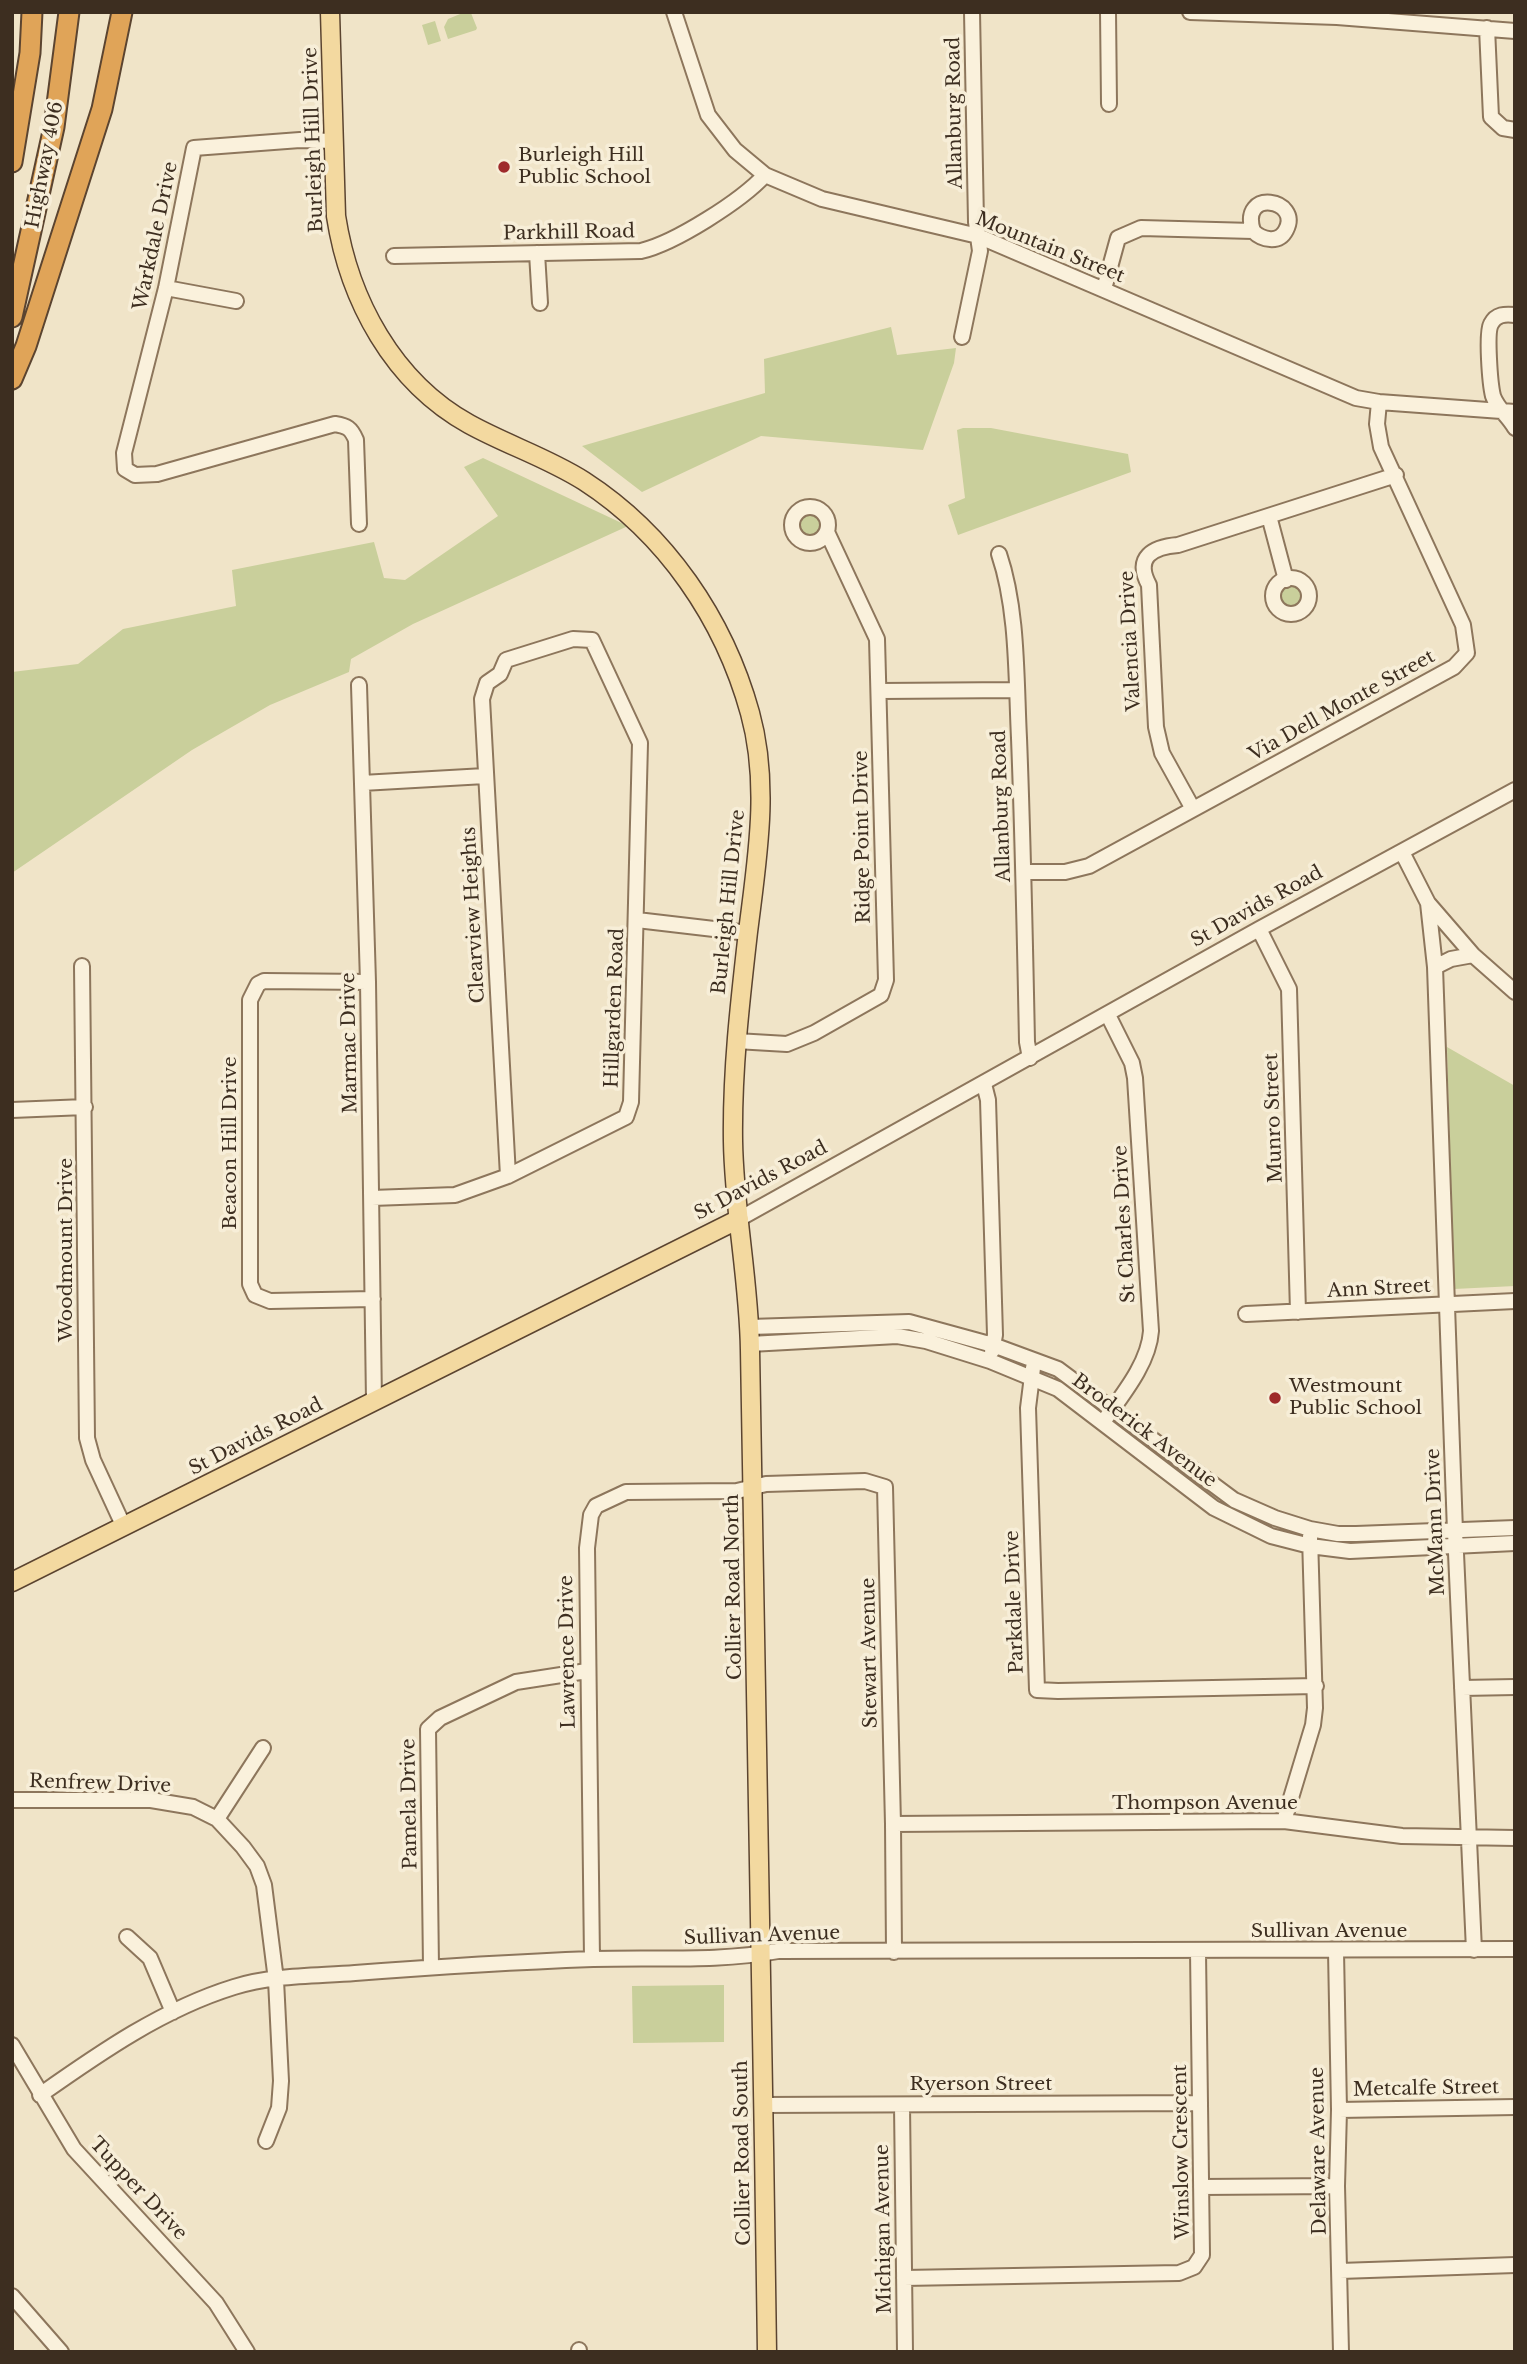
<!DOCTYPE html>
<style>
body{margin:0}
#map{position:relative;width:1527px;height:2364px;overflow:hidden;background:#f0e4c8;font-family:"Libre Baskerville",serif}
canvas{display:block}
.frame{position:absolute;inset:0;border:14px solid #3d2e20;pointer-events:none}
</style>
<div id="map">
<canvas width="1527" height="2364"></canvas>
<div class="frame"></div>
</div>
<script>
const g = document.querySelector('canvas').getContext('2d');
g.lineJoin = 'round';
function fillPath(path, color) {
  g.fillStyle = color;
  g.fill(path, 'evenodd');
}
function trace(path, color, width, dash) {
  g.strokeStyle = color;
  g.lineWidth = width;
  g.lineCap = dash ? 'butt' : 'round';
  g.setLineDash(dash || []);
  g.stroke(path);
}
function write(font, color, halo, rows, align = 'center') {
  g.font = font + ' "Libre Baskerville",serif';
  g.lineWidth = 7;
  g.setLineDash([]);
  g.textBaseline = 'middle';
  g.strokeStyle = halo;
  g.fillStyle = color;
  for (const [text, x, y, turn = 0] of rows) {
    g.save();
    g.translate(x, y);
    g.rotate((+turn || 0) * Math.PI / 180);
    g.textAlign = isNaN(turn) ? turn : align;
    if (halo) g.strokeText(text, 0, 0);
    g.fillText(text, 0, 0);
    g.restore();
  }
}
fillPath(new Path2D(`
 M465,12l6,1 6,15 -1,2 -28,9 -4,-12 4,-8z
 M435,21l6,20 -13,4 -6,-20z
 M891,327l6,28 59,-7 -2,15 -31,87 -162,-14 -119,56 -60,-46 183,-53 -1,-34z
 M963,428h28l137,26 3,18 -173,63 -10,-30 17,-7 -8,-68z
 M483,458l145,68 -215,98 -62,35 -2,13 -79,33 -78,45 -180,123v-201l66,-8 45,-35 113,-23 -4,-36 142,-28 10,36 21,2 93,-64 -34,-49z
 M798 525a12 12 0 1 1 24 0a12 12 0 1 1-24 0Z
 M1279 597a12 12 0 1 1 24 0a12 12 0 1 1-24 0Z
 M1447,1047l68,39v200l-61,3z
 M724,1985v57l-91,1 -1,-57z`), '#c9cf9b');
const minor = new Path2D(`
 M674,12l34,103 27,35 30,25 57,24 156,37 378,162 23,4 136,10
 M1108,12l1,92
 M1190,12l147,5 178,14
 M1487,28l4,89 12,11 12,2
 M334,141l-34,-1 -106,8 -28,140 -42,165 1,16 10,6 22,-1 178,-50c12,2 16,4 21,16l3,84
 M537,253l3,50
 M394,256l247,-5c34,-8 100,-50 124,-76
 M166,288l70,13
 M1104,289l14,-51 23,-10 112,3c9,9 26,13 33,-1 16,-31 -47,-42 -33,1
 M1515,315c-10,-1 -19,-1 -24,9 -5,9 -1,60 2,72 4,12 16,21 22,32
 M962,337l18,-86 -4,-29 -4,-210
 M792 525a18 18 0 1 1 36 0a18 18 0 1 1-36 0Z
 M1269,516l17,64
 M999,554c19,56 17,125 20,184 4,102 6,203 8,304l3,16
 M1273 596a18 18 0 1 1 36 0a18 18 0 1 1-36 0Z
 M359,685l9,297 6,419
 M880,691l137,-1
 M362,783l123,-7
 M1193,809l-31,-56 -6,-26 -7,-142c-15,-28 4,-38 29,-40l218,-70
 M1402,852l26,51 45,52 42,37
 M1024,872h41l24,-6 365,-199 13,-14 -4,-28 -82,-178 -4,-23 2,-22
 M1428,903l7,64 20,564 19,419
 M637,920l111,13
 M1259,929l30,60 9,323
 M82,966l5,472 6,22 31,67
 M1435,967l16,-8 22,-4
 M368,982l-104,-1 -6,3 -8,16v284l5,11 15,6 103,-2
 M736,1041l51,3 27,-11 67,-38 5,-15 -9,-341 -50,-107
 M984,1084l4,16 7,235 -3,16
 M12,1110l73,-3
 M372,1198l83,-3 53,-19 118,-59 5,-15 9,-359 -48,-103 -19,-1 -67,21 -6,14 -13,9 -5,16 26,477
 M739,1219l520,-290 256,-139
 M1246,1314l269,-13
 M750,1327l159,-5 84,23 65,24 176,131 41,18 35,11 28,5h18l159,-6
 M750,1344l147,-8 29,5 64,20 68,28 156,119 57,28 39,10 40,5 165,-8
 M1033,1368l-5,40 9,282 21,1 258,-5
 M1106,1418c18,-25 43,-56 45,-87l-16,-253 -3,-15 -24,-48
 M1462,1688l53,-1
 M12,1800h139l42,7 24,12 26,28 14,19 7,19 12,95 5,101 -2,27 -13,33
 M217,1819l46,-71
 M1284,1821l29,-96 2,-17 -5,-171
 M893,1824l391,-3 118,15 113,2
 M127,1937l23,21 23,54
 M1336,1951l3,159 -2,76 4,166
 M592,1959l-5,-411 4,-33 5,-9 30,-14 111,-1 29,-7 99,-3 20,6 8,337 1,128
 M431,1967l-3,-238 12,-11 76,-36 71,-11
 M12,2045l62,104 142,154 31,49
 M40,2095c61,-43 123,-86 194,-108 38,-12 82,-11 121,-14 79,-6 159,-11 238,-14 62,-2 125,3 185,-8l737,-2
 M763,2105l437,-2
 M902,2105l3,247
 M1339,2110l176,-3
 M1201,2187l136,-1
 M1340,2271l175,-6
 M904,2278l275,-5 15,-6 8,-12 -4,-303
 M12,2296l49,56
 M579,2350v2`);
const major = new Path2D(`
 M330,12l6,204c13,84 57,166 133,208 38,21 79,34 115,57 82,53 140,138 166,232 20,72 7,146 -2,219 -8,70 -16,139 -15,209 1,70 16,139 17,209 8,334 12,668 17,1002
 M12,1582l727,-363`);
const highway = new Path2D(`
 M12,162l18,-109 2,-41
 M12,317l42,-190 15,-115
 M12,379l14,-33 76,-237 20,-97`);
trace(minor, '#8d765c', 18);
trace(major, '#5b4430', 21);
trace(highway, '#5b4430', 23);
trace(minor, '#faf1dc', 14);
trace(major, '#f3d9a0', 18);
trace(highway, '#e0a458', 19);
for (const [x, y, r, color] of [
 [504,167,7,"#9e2a2b"],
 [1275,1398,7,"#9e2a2b"]
]) {
  const dot = new Path2D();
  dot.arc(x, y, r, 0, 2 * Math.PI);
  g.fillStyle = color;
  g.fill(dot);
  trace(dot, '#f7eed8', 2.5);
}
write('19px', '#3d2e20', '#f7eed8', [
 ["Allanburg Road",955,113,-91],
 ["Burleigh Hill Drive",314,140,-92],
 ["Highway 406",45,165,-79],
 ["Parkhill Road",569,233,-1],
 ["Warkdale Drive",156,236,-78],
 ["Mountain Street",1050,248,22],
 ["Valencia Drive",1131,641,-93],
 ["Via Dell Monte Street",1342,706,-29],
 ["Allanburg Road",1002,806,-92],
 ["Ridge Point Drive",863,837,-91],
 ["Burleigh Hill Drive",729,902,-84],
 ["St Davids Road",1257,907,-29],
 ["Clearview Heights",474,915,-93],
 ["Hillgarden Road",615,1008,-88],
 ["Marmac Drive",350,1043,-91],
 ["Munro Street",1274,1118,-92],
 ["Beacon Hill Drive",231,1143,-90],
 ["St Davids Road",761,1181,-28],
 ["St Charles Drive",1125,1224,-93],
 ["Woodmount Drive",67,1250,-90],
 ["Ann Street",1379,1289,-3],
 ["Broderick Avenue",1144,1431,37],
 ["St Davids Road",256,1437,-27],
 ["McMann Drive",1436,1522,-92],
 ["Collier Road North",734,1587,-91],
 ["Parkdale Drive",1015,1602,-92],
 ["Lawrence Drive",568,1652,-91],
 ["Stewart Avenue",870,1653,-91],
 ["Renfrew Drive",100,1784,2],
 ["Pamela Drive",410,1804,-91],
 ["Thompson Avenue",1205,1804],
 ["Sullivan Avenue",1329,1932],
 ["Sullivan Avenue",762,1936,-2],
 ["Ryerson Street",981,2085],
 ["Metcalfe Street",1426,2089,-1],
 ["Delaware Avenue",1319,2151,-91],
 ["Winslow Crescent",1182,2152,-91],
 ["Collier Road South",743,2153,-91],
 ["Tupper Drive",138,2189,47],
 ["Michigan Avenue",884,2229,-91]
]);
write('19px', '#3d2e20', '#f7eed8', [
 ["Burleigh Hill",518,156],
 ["Public School",518,178],
 ["Westmount",1289,1387],
 ["Public School",1289,1409]
], 'left');
</script>
